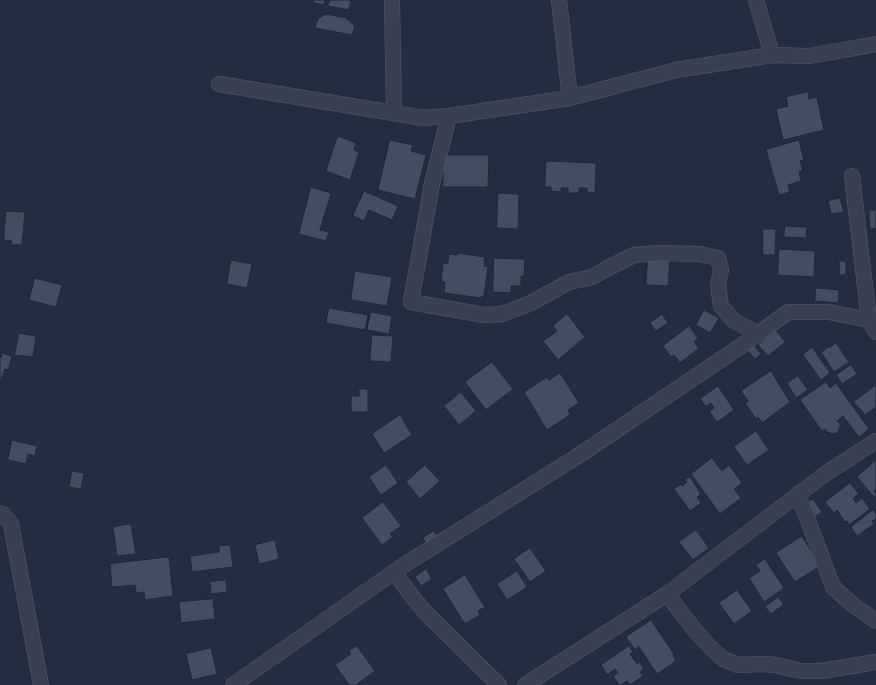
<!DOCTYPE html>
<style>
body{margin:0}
canvas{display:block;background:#242d40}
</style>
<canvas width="876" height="685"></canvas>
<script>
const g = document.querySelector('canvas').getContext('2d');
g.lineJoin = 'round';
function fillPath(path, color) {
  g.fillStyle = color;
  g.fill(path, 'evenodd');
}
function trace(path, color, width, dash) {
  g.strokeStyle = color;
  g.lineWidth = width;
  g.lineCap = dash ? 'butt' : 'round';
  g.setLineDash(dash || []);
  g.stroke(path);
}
const building = new Path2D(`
 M314,0h11l-1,5 -10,-2z
 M330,0h21l-2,10 -21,-4z
 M326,14l20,4 9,8 -3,9 -37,-7 3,-9z
 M808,92l1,7 8,-2 7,33 -41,10 -7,-31 12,-3 -2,-9z
 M338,136l18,7 -2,7 5,2 -9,28 -24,-9z
 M390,140l23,5 -2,6 15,4 -11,44 -37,-9z
 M799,140l5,20 -4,1 3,9 -4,2 2,9 -13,4 2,7 -11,3 -13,-45z
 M444,155h45l-1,32h-45z
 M546,161l50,2 -1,30 -8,-1v-4h-8v5h-11v-5h-7v4l-10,-1v-4h-6z
 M311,187l20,6 -11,37 9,2 -3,9 -27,-7z
 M364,191l34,15 -6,14 -23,-10 -5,11 -11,-5z
 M498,193l21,1 -1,35 -21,-1z
 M840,198l4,14 -13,2 -3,-13z
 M869,210h7v19l-6,-1z
 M6,211l19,1 -3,33h-11l1,-4 -8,-1z
 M785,226l22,1 -1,11 -22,-1z
 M763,229h13l-1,26h-12z
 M779,249l36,2 -1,26 -36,-2z
 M457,253l28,4 -1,9 4,1 -4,29h-2l-1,2 -37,-5 1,-11h-4l2,-19h5l1,-9 8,1z
 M648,257l22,2 -2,27 -22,-1z
 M494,258l31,1 -1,17h-3v10h-10v7l-18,-1z
 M231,260l21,4 -5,24 -20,-4z
 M839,261h7v14h-6z
 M355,271l37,6 -5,29 -36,-6z
 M35,278l27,7 -6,22 -27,-7z
 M816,288l23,2 -1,13 -23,-2z
 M329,308l39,7 -3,15 -39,-7z
 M704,310l15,8 -9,15 -14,-8z
 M371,312l21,4 -3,18 -22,-4z
 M567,314l18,23 -27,23 -15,-19 14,-10 -4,-5z
 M662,314l6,9 -12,8 -6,-8z
 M689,326l9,12 -4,4 5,6 -19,15 -6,-8 -3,2 -8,-11z
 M776,330l9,12 -17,14 -10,-11z
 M19,333l17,3 -3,21 -18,-2z
 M372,335l21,1 -2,26 -21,-1z
 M836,343l13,19 -15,10 -13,-20 9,-6v1z
 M753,344l8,10 -6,5 -8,-9z
 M812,347l18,26 -9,7 -18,-25z
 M2,353l10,3 -4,14 -3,-1 -4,12h-1v-24h1z
 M492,362l21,27 -27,21 -21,-28z
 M851,365l6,9 -15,10 -6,-9z
 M771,371l19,31 -28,21 -4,-6 -2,2 -11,-16 3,-2 -7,-10z
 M560,373l19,30 -11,7 2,5 -23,15 -23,-38 23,-15 2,3z
 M798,376l10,14 -12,8 -9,-15z
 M826,382l4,6 6,-5 33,46 -10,8 -16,-21 -6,5 3,3v3l-3,6 -4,1 -6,-2 -2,-3 -3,2 -22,-31z
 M876,385v22l-11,8 -11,-13z
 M718,386l16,24 -17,12 -8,-11 5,-3 -3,-5 -5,4 -6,-8z
 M359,389h9v23h-17v-16h8z
 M461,392l15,19 -17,14 -15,-19z
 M400,415l12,20 -28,18 -12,-19z
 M756,431l13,19 -22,15 -13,-18z
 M12,440l25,6 -2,10 -7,-2 -2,10 -18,-4z
 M712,458l10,13 7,-6 13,18 -8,6 7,9 -21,16 -29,-40z
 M876,460v29l-2,2 2,2v2l-2,2 -17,-20z
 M386,465l12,18 -17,12 -12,-18z
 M425,465l15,16 -20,18 -14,-17z
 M72,471l12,2 -3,16 -12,-2z
 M690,477l11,17 -4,3 4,6 -11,8 -16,-22 7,-5 1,2 5,-4 -2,-2z
 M850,483l9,11 -6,4 3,5 6,-5 8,11 -21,16 -2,-4 -2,1 -8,-12 -3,3 -9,-11z
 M813,499l9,13 -9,6 -9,-13z
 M383,502l18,24 -11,8 3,3 -11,8 -20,-27z
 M873,510l3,4v5l-4,2 2,3 -17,12 -6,-9z
 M131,524l5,30 -19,2 -4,-29z
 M696,530l13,18 -16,12 -14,-18z
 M434,531l4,7 -11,7 -4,-7z
 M802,536l18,30 -25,16 -19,-29z
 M275,540l4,19 -20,5 -4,-19z
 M230,545l3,22 -41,5 -2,-16 29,-4v-6z
 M530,548l16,23 -16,11 -16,-23z
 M169,557l4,39 -28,4 -1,-8 -8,1 -1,-8 -23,2 -2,-23z
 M765,559l19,29 -20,14 -15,-24 11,-7 -4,-6z
 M426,569l6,10 -11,7 -6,-9z
 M517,571l10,16 -20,13 -10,-16z
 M465,575l20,32 -7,4 2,4 -15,9 -22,-35z
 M226,580l1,12 -16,2 -1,-12z
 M737,590l15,21 -18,13 -15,-21z
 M778,597l6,7 -13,10 -6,-7z
 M213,599l2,20 -34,4 -2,-21z
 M651,620l23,34 -1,1 3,6 -19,13 -18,-27 -4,3 -9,-13z
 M357,646l18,25 -19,14h-7l-14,-20 16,-11 -2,-3z
 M629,646l4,6 -3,2 7,10 3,-2 4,7 -4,3 3,4 -13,9 -3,-4 -6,4h-2l-6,-9 5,-3 -3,-4 -8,6 -6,-10z
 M211,648l6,26 -25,6 -6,-26z`);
fillPath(building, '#434d62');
trace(building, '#1f2737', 1);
const minor = new Path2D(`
 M392,0l2,113
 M559,0l11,98
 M756,0l16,55
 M219,84l204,34 26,-2 121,-18 106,-28 96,-15 37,1 67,-12
 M449,116l-17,68 -21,118 73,13 18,-1 29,-11 38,-21 23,-5 16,-9 26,-13 24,-2 42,1 18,4 3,12 -3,15 3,21 13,15 23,12
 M852,176l17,144
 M798,494l35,93 20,18 23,16
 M0,513l3,1 8,10 30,161
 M394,572l20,27 14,16 71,70
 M667,594l26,34 16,18 14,13 15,6 25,-1 12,1 26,6h20l55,-9
 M233,685l171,-120 177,-111 160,-108 47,-34h41l40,8 7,12
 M525,685l142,-91 158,-120 51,-33`);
trace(minor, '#535b6a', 16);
trace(minor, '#394050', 15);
</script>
